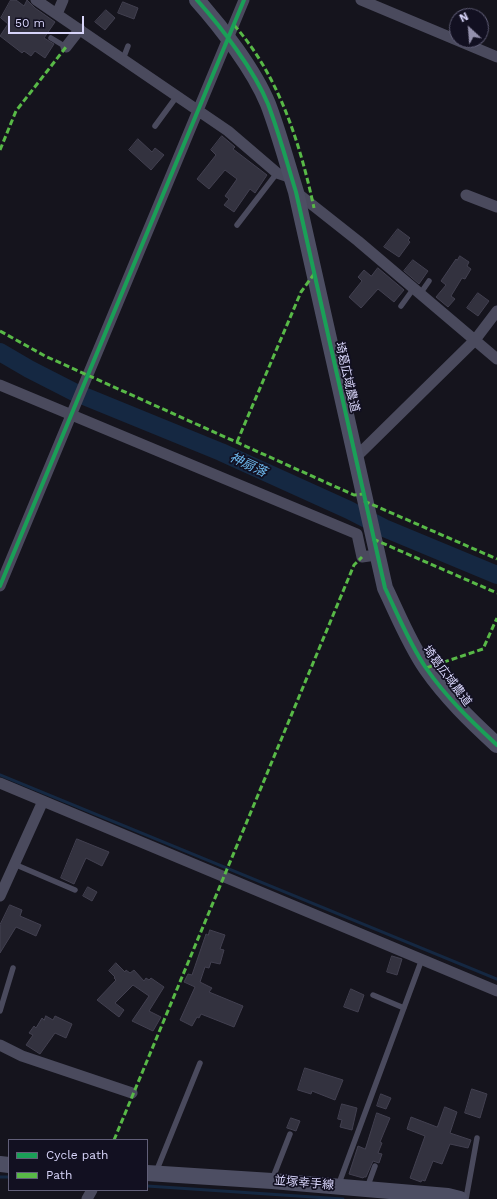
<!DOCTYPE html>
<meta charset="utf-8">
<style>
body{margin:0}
#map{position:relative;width:497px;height:1199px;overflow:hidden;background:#15141d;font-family:"Work Sans",sans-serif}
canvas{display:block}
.legend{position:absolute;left:8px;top:1139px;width:140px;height:52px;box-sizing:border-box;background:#121021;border:1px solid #615f78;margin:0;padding:5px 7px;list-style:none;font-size:12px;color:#d8d5fa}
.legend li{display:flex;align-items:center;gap:8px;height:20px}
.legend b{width:20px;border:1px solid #615f78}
.north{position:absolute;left:449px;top:8px;width:40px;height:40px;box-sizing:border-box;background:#121021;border:1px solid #615f78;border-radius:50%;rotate:334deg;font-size:11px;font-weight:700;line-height:16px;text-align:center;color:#d8d5fa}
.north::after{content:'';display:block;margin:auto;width:14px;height:18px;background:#9491ad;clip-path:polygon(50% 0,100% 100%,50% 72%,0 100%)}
.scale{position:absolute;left:8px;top:16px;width:76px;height:18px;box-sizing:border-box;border:2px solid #d8d5fa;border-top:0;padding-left:5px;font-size:12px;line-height:14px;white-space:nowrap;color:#d8d5fa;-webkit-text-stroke:3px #121021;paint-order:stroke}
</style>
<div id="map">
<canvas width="497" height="1199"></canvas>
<ul class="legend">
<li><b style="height:5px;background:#1a9f57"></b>Cycle path</li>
<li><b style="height:5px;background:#58b947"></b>Path</li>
</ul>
<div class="north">N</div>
<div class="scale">50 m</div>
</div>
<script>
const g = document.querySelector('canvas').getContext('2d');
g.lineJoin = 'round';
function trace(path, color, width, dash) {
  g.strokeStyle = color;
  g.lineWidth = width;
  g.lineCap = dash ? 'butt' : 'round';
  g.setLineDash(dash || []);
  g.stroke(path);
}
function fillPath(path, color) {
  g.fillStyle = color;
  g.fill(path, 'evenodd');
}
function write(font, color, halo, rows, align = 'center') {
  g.font = font + ' "Work Sans","Noto Sans JP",sans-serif';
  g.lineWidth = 3.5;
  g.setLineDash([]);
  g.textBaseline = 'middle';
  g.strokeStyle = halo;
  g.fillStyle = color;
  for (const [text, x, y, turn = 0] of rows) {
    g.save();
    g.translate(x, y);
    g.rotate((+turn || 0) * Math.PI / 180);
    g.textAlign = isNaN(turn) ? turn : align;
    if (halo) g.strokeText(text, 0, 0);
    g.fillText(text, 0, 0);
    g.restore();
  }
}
trace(new Path2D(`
 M0,775l497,204
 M0,1177h9
 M147,1186l196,13`), '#152842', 3);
trace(new Path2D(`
 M0,352l29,17 45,23 147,60 128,58 35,18 113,47`), '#152842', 18);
const building = new Path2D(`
 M11,0h5l8,6 3,-6 8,8 20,14 -11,16 10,6 -9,14 -10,-7 -4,5 -7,-5 -2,2 -22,-17 8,-12 -7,-6z
 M123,2l15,6 -4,11 -16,-6z
 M106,10l9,8 -10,12 -10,-8z
 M222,136l13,11 -2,2 34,26 -12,18 -5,-4 -16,23 -10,-7 5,-6 -4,-3 12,-17 -12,-9 -16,19 -12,-10 19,-24 -5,-5z
 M138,139l14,13 3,-4 9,7 -13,15 -22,-20z
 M398,229l12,9 -2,2 2,2 -11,15 -15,-10z
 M460,256l9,6 -2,4 4,3 -6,10 -3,-1 -11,18 4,3 -7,8 -12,-10 10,-12 -5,-4 15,-22 1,1z
 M413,260l15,11 -9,13 -15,-13z
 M378,268l26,22 -10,12 -16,-13 -17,19 -12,-11 13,-16 -4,-4 6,-7 7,6z
 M478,293l11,8 -11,15 -11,-8z
 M77,839l32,13 -7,14 -16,-8 -12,26 -13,-6z
 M88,887l9,5 -5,9 -9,-5z
 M10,905l12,5 -2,6 21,9 -5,11 -20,-9 -16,26v-28z
 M210,930l15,5 -5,14 4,1 -4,14 -9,-2 -2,6 -4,-1 -5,15 12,6 -3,4 34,14 -9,21 -33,-13 -2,4 -2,-1 -5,9 -12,-6 15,-33 -11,-5 4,-8 4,1 14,-41 2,1z
 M392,956l10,3 -5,16 -10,-3z
 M116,963l9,9 1,-2 4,3 4,-3 10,11 2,-3 3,2 2,-2 13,9 -15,24 12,6 -8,14 -21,-10 17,-25 -16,-11 -18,18 9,7 -5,7 -22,-17 19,-20 -2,-2 1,-1 -6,-6z
 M351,989l13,6 -6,17 -14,-5z
 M46,1016l7,4 2,-4 17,8 -6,14 -11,-5 -15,21 -14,-9 7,-10 -4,-2 5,-7 2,2 6,-10 2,2z
 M305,1068l38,12 -8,20 -23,-9 -1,3 -13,-4z
 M472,1089l15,5 -7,24 -15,-5z
 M381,1094l10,4 -5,11 -9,-3z
 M342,1104l15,4 -5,22 -12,-3 2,-7 -4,-1z
 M445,1107l12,5 -7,21 21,7 -3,8 -18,-4 -8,20 -9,-3 -8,20 -3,-1 -1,2 -11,-4 15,-42 -18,-7 4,-12 26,10z
 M377,1113l13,5 -10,24 2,1 -4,10 4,1 -3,9 -6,-2 -7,16h-2l-1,1 -14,-4 9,-28 7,3z
 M291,1118l9,3 -4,10 -9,-3z`);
fillPath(building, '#33323f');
trace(building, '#424050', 1);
trace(new Path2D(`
 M51,38l15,9
 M123,59l5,-13
 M155,126l22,-30
 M237,225l40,-52
 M420,294l9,-13
 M401,306l13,-18
 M14,864l61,26
 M373,995l31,13
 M0,1011l13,-43
 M156,1172l44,-109
 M272,1180l18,-46
 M338,1186l84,-227
 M367,1188l8,-22
 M466,1199l11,-61`), '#4a4a5d', 5.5);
trace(new Path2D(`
 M36,0l192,131 49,42 15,5
 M361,0l136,57
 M57,14l6,-14
 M66,47l14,-18
 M296,192l62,49 139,118
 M466,195l31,12
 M0,385l357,149 5,23 14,-2
 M355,458l120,-118 22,-29
 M0,586l244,-586
 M0,783l497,208
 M0,896l43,-95
 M0,1045l22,11 110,37
 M87,1199l5,-9`), '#4a4a5d', 11);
trace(new Path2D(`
 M197,0c25,28 57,70 71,104 11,29 19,59 28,88l89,396c13,27 24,55 41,80 20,29 45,53 71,77
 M0,1164l9,1
 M147,1173l125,8 176,15 12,3`), '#4d4e63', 16);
trace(new Path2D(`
 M234,25c45,51 66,118 80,183
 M0,150l16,-39 50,-64
 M0,331l45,25 309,139 9,-1
 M237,442l64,-150 13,-18
 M364,501l133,58
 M373,539l124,54
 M426,668l57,-19 14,-31
 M114,1140l240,-575 8,-8`), '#58b947', 3, [6, 3]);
trace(new Path2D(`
 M197,0c25,28 57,70 71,104 11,29 19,59 28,88l89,396c13,27 24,55 41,80 20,29 45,53 71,77
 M0,586l244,-586`), '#1a9f57', 4);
write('12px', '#d8d5fa', '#121021', [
 ["埼葛広域農道",347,377,77],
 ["埼葛広域農道",447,676,53],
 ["並塚幸手線",304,1183,5]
]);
write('italic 13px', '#6ebaef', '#121021', [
 ["神扇落",248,465,25]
]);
</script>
